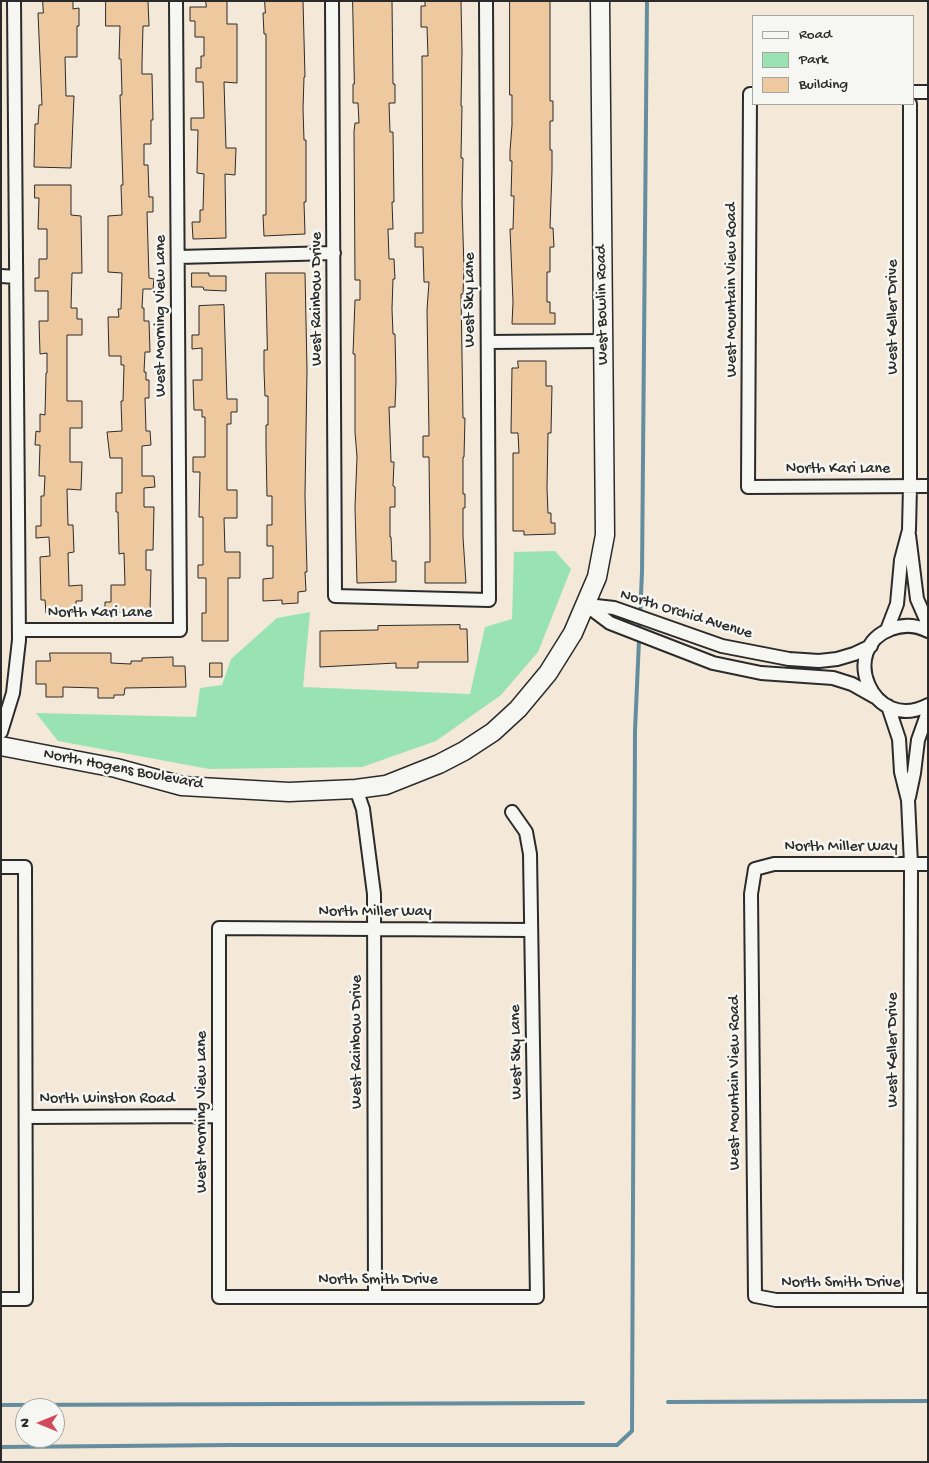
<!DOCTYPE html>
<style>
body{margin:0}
#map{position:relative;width:929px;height:1463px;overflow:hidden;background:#f4e8d9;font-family:"Gochi Hand",sans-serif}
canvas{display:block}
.frame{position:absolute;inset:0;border:2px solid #2b2b2b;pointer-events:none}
.legend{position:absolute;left:752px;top:15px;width:162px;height:90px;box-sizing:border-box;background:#f6f6f2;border:1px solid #a5a5a2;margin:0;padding:6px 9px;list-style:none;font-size:15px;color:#2b2b2b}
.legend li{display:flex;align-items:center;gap:10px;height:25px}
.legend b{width:25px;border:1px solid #a5a5a2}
.north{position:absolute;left:15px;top:1398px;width:50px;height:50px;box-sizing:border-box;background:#f6f6f2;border:1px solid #a5a5a2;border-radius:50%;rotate:270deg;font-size:14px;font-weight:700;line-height:20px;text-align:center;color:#2b2b2b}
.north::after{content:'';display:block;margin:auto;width:18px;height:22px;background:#d1495b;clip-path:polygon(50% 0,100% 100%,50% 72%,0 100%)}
</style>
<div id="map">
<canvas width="929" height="1463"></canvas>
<div class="frame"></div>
<ul class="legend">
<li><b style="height:6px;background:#f6f6f2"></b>Road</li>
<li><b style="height:14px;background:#99e3b2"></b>Park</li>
<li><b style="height:14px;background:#eec89e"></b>Building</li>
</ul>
<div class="north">N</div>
</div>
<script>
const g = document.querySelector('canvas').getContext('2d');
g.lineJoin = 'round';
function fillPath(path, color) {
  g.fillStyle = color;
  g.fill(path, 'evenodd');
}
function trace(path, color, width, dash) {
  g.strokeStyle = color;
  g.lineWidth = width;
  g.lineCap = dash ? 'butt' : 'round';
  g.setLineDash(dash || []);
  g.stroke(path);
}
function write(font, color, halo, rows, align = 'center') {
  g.font = font + ' "Gochi Hand",sans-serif';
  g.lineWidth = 5;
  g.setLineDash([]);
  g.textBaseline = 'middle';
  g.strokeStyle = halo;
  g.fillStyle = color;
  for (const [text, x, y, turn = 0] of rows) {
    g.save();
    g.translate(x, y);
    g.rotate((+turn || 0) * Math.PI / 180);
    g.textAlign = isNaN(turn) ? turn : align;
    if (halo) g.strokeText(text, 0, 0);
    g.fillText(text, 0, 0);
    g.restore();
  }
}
fillPath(new Path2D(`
 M555,551l16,18 -33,83 -37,43 -65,46 -74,26 -153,2 -151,-28 -22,-28 160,4 4,-29 22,-3 9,-26 46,-41 33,-6 -7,75 167,7 15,-67 27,-8 2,-67z`), '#99e3b2');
trace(new Path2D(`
 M668,1402l260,-1
 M1,1405l582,-2
 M1,1447l230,-2h386l15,-14 3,-700 7,-159 5,-571`), '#648e9f', 4);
const building = new Path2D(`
 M43,1h30v8l6,-1v18h-2v31h-12l1,39h8l-3,72 -37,-1 1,-43h3l1,-19h3l-4,-92h5z
 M106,1h42l1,25h-6l-1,37v11h10l1,46h-2v24h-7v21h4l1,32h4v15h-6l2,66 5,1 -1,10h-10l-1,19h2v13h5l1,31h-5l-1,20h2v8h3v18h-4l1,33h4l1,14 -9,1v30h12l1,11 -11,1v19h10l-1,43h-7v20h5l-1,42h-45v-10h6v-17h14l-1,-32 -5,1 -1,-42h-2v-19h6v-35h-12l-3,-26 15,-1 -1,-30h2l1,-36h-3v-9h-12l-1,-39h11l-1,-8h3l1,-36 -14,-1v-56l14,-1 -1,-30h2l-3,-90h2l-1,-36h-2l1,-33h-14z
 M206,1h21v23h10v59l-13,-1 2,66h10l-1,27 -10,-1 1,64 -33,1 -1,-17h8v-12h3l1,-36 -7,-1 1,-43h-7v-12h13l-1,-36h-7v-14h5v-12h3v-19h-9v-16h-5v-14h16z
 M265,1h38l2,76h-1l-1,32 1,31h2v62h-2l1,32 -41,2 -1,-21h3v-181h-2l-1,-21h2z
 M353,1h39l1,83h2v19h-6l1,29h3l1,70h-2l1,27h-5l1,30h5l1,20h-2l-1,30 1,25h2l1,47 -1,26h-6l2,55h3l-1,24 2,1v20h-5v30h1l1,24h4v21l-39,1 -2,-76 2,-50 -2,-25v-78h-2l2,-54h5v-20h-5l-1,-148 1,-9h4l-1,-20h-5v-19h1z
 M425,1h36l1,51 -1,54h1l-1,52h2l-1,45 2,66 -1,25h-2l2,124h2l-1,39h-1v37h2v14h-2v29l3,46h-41v-21h5v-25l-1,-80h-6v-21h6l-2,-126 2,-28h-5l-1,-35h-8v-14h8l-1,-177h6l-1,-29h-6v-21h4z
 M510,1h40v100h3v20h-3v29h2v21l-2,57h3l1,19h-4v25h-3v30h3v11h5v11h-43l1,-22 -3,-73h3l1,-33h-3l1,-35h-2v-10l2,-26v-30h-2z
 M35,185h36v30l10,1 1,57h-10l-1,35h6v11h5v16h-15v66h15v27h-12v34h12l-1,28 -14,-1 1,36h5l1,27 -6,1 1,33 13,-1v16h-6v12h-30l-1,-13h-4l-1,-43 10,-1 -1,-19 -13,1v-12h5v-30h3l1,-20h-6l1,-31h-5l1,-14 4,1v-18l5,1 1,-42h1v-20l-7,1 -1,-33h9v-30h-13v-13h4v-19h8v-30h-9l1,-31h-4z
 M192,273h17v3h17v15l-22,-1 -1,-3h-11z
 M266,273h39l2,97 -2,126 2,76h-2l1,19 -8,1v11l-16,1v-4l-19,1v-22l10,-1v-32h-6v-21h5v-29h-5l-1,-50v-21h2v-29h-3l-1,-26v-20h3z
 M224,305l3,94h10v13h-6v12h-4v66h10v28h-13l1,34h15v26h-12v63h-26v-28h4v-35h-8v-13h5v-48h-4l1,-45h-7v-15h12v-40h-3v-7h-8l-1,-30h9v-32l-10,1v-14h7v-29z
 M518,361h28v25h6l-1,47h-3l-1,55 1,25h3v10h4v11l-31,1v-4h-11v-78h6l-1,-20h-7l1,-65h6z
 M460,625v4h7l1,33h-50v6h-22v-5l-76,4v-36l58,-1v-4z
 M50,653h61v10l20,1v-3h11v-3l31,-1v9h12l1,21 -61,1 -1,7h-10v3h-16v-10l-35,-1v10h-17v-13h-10v-23h14z
 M210,663h12v14h-12z`);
fillPath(building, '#eec89e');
trace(building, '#2b2b2b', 1);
const street = new Path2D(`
 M332,1l3,595 154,4 -3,-599
 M913,92h15
 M753,94h-3l-2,393 180,-1
 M178,257l156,-4
 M1,276l15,1
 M488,342l116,-1
 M909,535l8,64 11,25
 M586,605l24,18 103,40 48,10 72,5 19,6 23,13
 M587,605l27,3 108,38 67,13 30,2 18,-2 17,-5 17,-8
 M19,630h161l-4,-629
 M887,630l10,-26 4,-44 8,-30 1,-44v-382
 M928,631c-12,-6 -24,-7 -37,-2 -53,19 -19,105 37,76
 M888,706l11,33 2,33 7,28 3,64 -1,436
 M1,732l12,-39 6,-53 -5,-639
 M356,789l7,20 11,85 1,403
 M909,797l5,-24 4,-33 10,-28
 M512,812l14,20 4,22 7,443h-318v-369l312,2
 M928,864h-154l-19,5 -4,25 4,402 21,4h152
 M1,867h24l1,432h-25
 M26,1117l193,-1`);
const secondary = new Path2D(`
 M1,746l115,22 66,18 107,6 67,-3 30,-4 53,-21 25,-13 29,-19 25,-23 30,-36 25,-40 24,-56 8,-42 -5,-534`);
trace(street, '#2b2b2b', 16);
trace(secondary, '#2b2b2b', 21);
trace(street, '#f6f6f2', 12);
trace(secondary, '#f6f6f2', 18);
write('16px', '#2b2b2b', '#f6f6f2', [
 ["West Mountain View Road",733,290,-90],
 ["West Rainbow Drive",318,299,-90],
 ["West Sky Lane",471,300,-90],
 ["West Bowlin Road",603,305,-91],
 ["West Morning View Lane",162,316,-90],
 ["West Keller Drive",894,317,-90],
 ["North Kari Lane",838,470],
 ["North Kari Lane",100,614],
 ["North Orchid Avenue",686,615,17],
 ["North Hogens Boulevard",123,770,11],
 ["North Miller Way",841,848],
 ["North Miller Way",375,913],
 ["West Rainbow Drive",358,1042,-90],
 ["West Keller Drive",894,1050,-90],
 ["West Sky Lane",517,1052,-91],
 ["West Mountain View Road",736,1083,-90],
 ["North Winston Road",107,1100],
 ["West Morning View Lane",203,1112,-90],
 ["North Smith Drive",378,1281],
 ["North Smith Drive",841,1284]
]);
</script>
